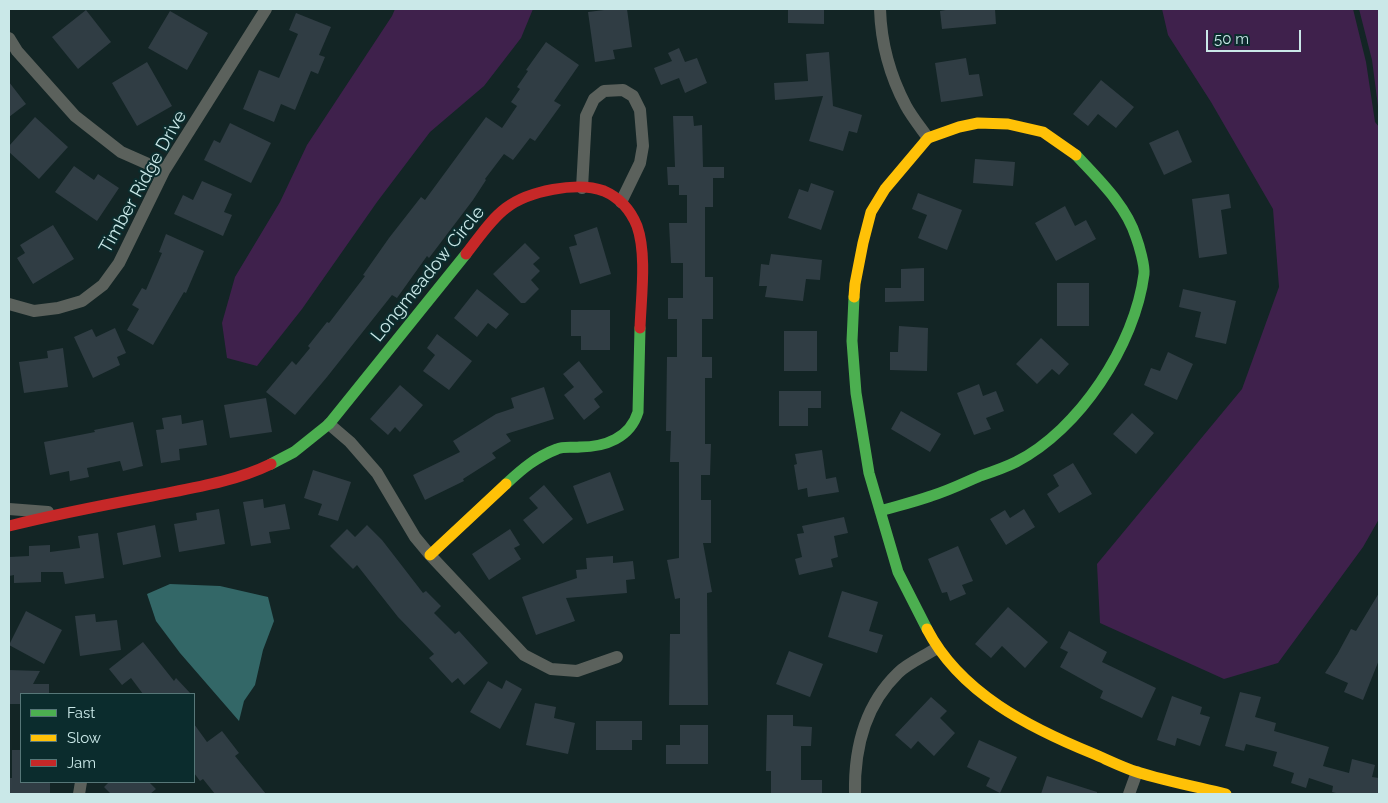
<!DOCTYPE html>
<style>
body{margin:0}
#map{position:relative;width:1388px;height:803px;overflow:hidden;background:#132525;font-family:Raleway,sans-serif}
canvas{display:block}
.frame{position:absolute;inset:0;border:10px solid #cae8e8;pointer-events:none}
.legend{position:absolute;left:20px;top:693px;width:175px;height:90px;box-sizing:border-box;background:#0b2c2d;border:1px solid #577778;margin:0;padding:6px 9px;list-style:none;font-size:15px;color:#cae8e8}
.legend li{display:flex;align-items:center;gap:10px;height:25px}
.legend b{width:25px;border:1px solid #577778}
.scale{position:absolute;left:1206px;top:30px;width:95px;height:22px;box-sizing:border-box;border:2px solid #cae8e8;border-top:0;padding-left:6px;font-size:15px;line-height:18px;white-space:nowrap;color:#cae8e8;-webkit-text-stroke:4px #0b2c2d;paint-order:stroke}
</style>
<div id="map">
<canvas width="1388" height="803"></canvas>
<div class="frame"></div>
<ul class="legend">
<li><b style="height:6px;background:#4caf50"></b>Fast</li>
<li><b style="height:6px;background:#ffc107"></b>Slow</li>
<li><b style="height:6px;background:#c62828"></b>Jam</li>
</ul>
<div class="scale">50 m</div>
</div>
<script>
const g = document.querySelector('canvas').getContext('2d');
g.lineJoin = 'round';
function fillPath(path, color) {
  g.fillStyle = color;
  g.fill(path, 'evenodd');
}
function trace(path, color, width, dash) {
  g.strokeStyle = color;
  g.lineWidth = width;
  g.lineCap = dash ? 'butt' : 'round';
  g.setLineDash(dash || []);
  g.stroke(path);
}
function write(font, color, halo, rows, align = 'center') {
  g.font = font + ' Raleway,sans-serif';
  g.lineWidth = 4;
  g.setLineDash([]);
  g.textBaseline = 'middle';
  g.strokeStyle = halo;
  g.fillStyle = color;
  for (const [text, x, y, turn = 0] of rows) {
    g.save();
    g.translate(x, y);
    g.rotate((+turn || 0) * Math.PI / 180);
    g.textAlign = isNaN(turn) ? turn : align;
    if (halo) g.strokeText(text, 0, 0);
    g.fillText(text, 0, 0);
    g.restore();
  }
}
fillPath(new Path2D(`
 M395,9h138l-12,29 -37,48 -54,46 -53,70 -75,107 -45,57 -30,-8 -5,-35 13,-46 45,-75 27,-57 85,-129z
 M1162,9h191l13,53 9,60 4,5v392l-16,28 -85,116 -54,16 -124,-56 -3,-59 145,-175 37,-102 -6,-78 -62,-107 -43,-67z
 M1359,9h20v105l-7,-54z`), '#3f214c');
fillPath(new Path2D(`
 M170,584l50,2 48,11 6,24 -11,29 -8,35 -11,16 -5,20 -59,-68 -24,-32 -9,-27z`), '#336767');
fillPath(new Path2D(`
 M612,9h15l5,38 -19,3 2,9 -20,3 -7,-50z
 M788,9h36v15l-36,-1z
 M951,9h44l1,15 -54,5 -2,-18z
 M86,10l25,32 -33,27 -26,-32z
 M170,11l38,22 -21,37 -39,-22z
 M296,13l35,14 -12,28 6,2 -7,17 -7,-3 -16,39 -14,-6 -7,18 -31,-13 16,-39 20,8 19,-44 -9,-4z
 M546,42l33,23 -25,36 7,4 -26,36 -5,-3 -17,22 -9,-6 -19,25 1,1 -13,20 -44,58 -2,-2 -30,42 -5,-3 -65,82 -32,38 -29,-23 26,-31 4,4 14,-17 -2,-2 19,-24 2,1 36,-47 -2,-1 26,-37 32,-41 4,3 61,-83 16,11 15,-22 -6,-4 9,-13 -3,-2 11,-16 -2,-1z
 M679,48l6,14 12,-4 10,25 -22,10 -6,-15 -18,7 -7,-17 18,-7 -4,-8z
 M829,52l4,54 29,9 -5,18 -8,-2 -6,20 -34,-10 14,-45 -48,4 -1,-17 34,-2 -2,-27z
 M966,58l3,17 10,-1 4,22 -42,6 -6,-39z
 M147,62l25,44 -35,20 -25,-43z
 M1101,80l33,27 -18,21 -18,-14 -10,12 -15,-12z
 M9,82l17,22 -17,13z
 M673,116h20l1,10 8,-1 1,42h21v11h-11v29h-8v70h8v42h-11v38h10v21h-7v66h6l-1,31h-9v25h10v43h-8l9,49 -5,1 1,112h-39l1,-71h10v-36l-5,1 -8,-39 12,-2v-96h-9l1,-31h-5l1,-74h10v-38h-9v-21h15v-35h-12l-2,-40h18v-28h-8v-10h-11l-1,-18h8z
 M35,117l33,30 -29,32 -30,-27v-6z
 M230,123l41,20 -20,40 -47,-23 10,-20 6,3z
 M1178,130l14,32 -28,13 -15,-32z
 M975,159l40,3 -2,24 -40,-3z
 M74,166l20,14 4,-6 21,14 -22,33 -42,-29z
 M202,181l30,13 -8,18 8,3 -9,21 -49,-22 9,-19 10,5z
 M811,183l23,8 -13,39 -33,-12 11,-29 9,3z
 M918,193l44,17 -15,40 -29,-12 9,-23 -15,-6z
 M1229,194l2,14 -10,2 6,44 -28,4 -7,-59z
 M1065,206l10,20 11,-6 10,19 -40,22 -21,-38z
 M53,225l21,34 -41,25 -16,-26 8,-5 -5,-8z
 M597,227l14,47 -31,10 -11,-37 8,-2 -3,-10z
 M166,234l38,17 -18,42 -2,-1 -31,53 -26,-15 12,-21 -7,-4 10,-17 4,2 16,-37 -3,-1z
 M525,243l15,15 -7,6 7,7 -9,9 8,9 -14,14h-4l-28,-29z
 M771,254l51,6 -2,20 -14,-1 -3,22 -38,-4 2,-11h-8l2,-22 8,1z
 M924,268v33l-39,1v-14h16v-19z
 M1057,283h32v43h-32z
 M477,289l32,25 -13,15 -8,-6 -11,14 -23,-19z
 M1183,289l53,12 -10,43 -31,-7 6,-25 -22,-5z
 M571,310h39v40h-29v-14h-10z
 M899,326l29,2 -1,43 -37,-1v-18h8z
 M115,328l11,25 -9,4 3,8 -27,13 -19,-41 18,-8 4,8z
 M784,331h33v40h-33z
 M437,334l35,27 -23,29 -26,-19 12,-16 -8,-7z
 M1041,338l28,26 -10,11 -7,-6 -15,15 -21,-20z
 M63,348l5,39 -44,6 -5,-31 29,-4 -1,-7z
 M1168,352l25,12 -16,36 -33,-15 7,-17 9,3z
 M579,361l24,31 -9,7 6,8 -16,13 -20,-25 10,-8 -11,-13z
 M979,384l4,12 13,-5 8,20 -18,7 5,11 -17,6 -17,-42z
 M400,385l23,20 -23,27 -5,-5 -7,8 -18,-16z
 M544,387l10,32 -48,15 5,7 -19,12 4,5 -33,21 1,2 -39,19 -12,-25 47,-23 -7,-11 43,-27 18,-6 -3,-10z
 M779,391h42v17h-13v18h-29z
 M266,398l6,34 -42,6 -6,-33z
 M901,411l40,23 -11,18 -39,-23z
 M1132,413l22,20 -18,21 -23,-20z
 M181,415l1,9 21,-4 4,25 -28,4 1,11 -19,3 -5,-33 8,-1 -2,-11z
 M133,422l10,44 -20,5 -3,-10 -33,7 2,9 -19,4 -1,-10 -19,4 -6,-33 51,-10 -1,-2z
 M822,450l4,29 10,-2 3,15 -31,5 -1,-9 -9,2 -4,-25 3,-1 -2,-10z
 M1073,463l19,31 -33,19 -12,-19 12,-8 -6,-11z
 M313,470l38,12 -13,39 -20,-6 4,-11 -18,-6z
 M610,472l14,38 -37,14 -14,-38z
 M544,485l29,34 -30,25 -20,-24 15,-12 -9,-10z
 M263,499l1,9 21,-4 5,25 -21,3 2,11 -20,3 -8,-44z
 M219,509l6,35 -46,8 -5,-28 23,-4 -1,-7z
 M1024,509l11,18 -29,18 -16,-26 15,-9 5,8z
 M844,517l4,16 -14,3 4,21 -7,2 2,8 -34,8 -4,-16 7,-2 -5,-23 7,-1 -2,-7z
 M155,525l6,32 -38,8 -6,-32z
 M367,525l15,15 41,53 3,-2 15,15 -7,7 21,21 4,-3 29,32 -24,22 -6,-7 -6,5 -23,-25 5,-4 -36,-37 -41,-52 -4,4 -23,-23 17,-17 8,8z
 M510,529l10,16 -6,3 7,11 -32,21 -17,-26z
 M98,533l6,45 -39,6 -2,-12h-22v10l-27,1v-8l-5,1v-19l20,-1v-10l21,-1v7l30,-4 -2,-12z
 M958,546l15,35 -11,4 4,9 -16,7 -3,-9 -5,1 -14,-34z
 M613,556v7l20,-2 2,18 -9,1 1,13 -61,5 9,23 -39,14 -14,-38 55,-19 -1,-8 11,-1 -1,-11z
 M842,591l36,11 -9,29 14,4 -6,18 -49,-16z
 M1379,593v67l-16,40 -19,-8 4,-9 -23,-10 13,-20 13,-24 5,2z
 M1008,607l40,35 -23,26 -23,-22 -11,12 -16,-14z
 M26,611l36,19 -18,34 -35,-19z
 M95,614l1,8 21,-2 4,30 -41,6 -5,-40z
 M1069,631l38,21 -5,10 54,26 -14,30 -42,-20 3,-7 -43,-24 8,-15 -8,-4z
 M143,642l31,39 2,-3 15,16h-48l-12,-16 -9,7 -13,-16z
 M789,651l34,13 -13,33 -34,-13z
 M9,670l31,1 -7,13h16v10h-28v10h-12z
 M506,680l16,9 -22,40 -30,-17 18,-31 14,8z
 M1240,692l21,5 -6,20 21,6 -2,8 55,16 -6,19 26,7 3,-14 23,6 -3,12 7,1v16h-39l-8,-2 1,-6 -24,-8 -3,10 -15,-5 3,-10 -21,-7 4,-14 -31,-8 -2,7 -19,-5z
 M1172,696l30,11 -2,7 10,3 -10,29 -23,-8 -2,8 -18,-6z
 M931,697l16,14 -7,7 15,15 -21,23 -16,-15 -7,8 -16,-14z
 M535,703l21,4 -2,11 21,5 -7,31 -42,-9z
 M767,715h26v11l19,1 -1,19h-10v34h21v14h-51v-23h-5z
 M596,721h46v19h-10v10h-36z
 M194,724l13,18 15,-11 17,22 -4,3 31,38h-51l-12,-15 -3,2 -6,-8z
 M680,725h28v39h-42v-19h14z
 M979,740l38,17 -17,36 -14,-7 4,-8 -23,-11z
 M12,750h9v32l29,1v11h-41v-16h3z
 M1047,776l50,16v2h-56z
 M109,782h40l7,7 -6,5h-39l-7,-7z`), '#303d44');
trace(new Path2D(`
 M880,9c1,33 10,67 26,97 6,11 15,22 22,32
 M9,38l8,13 58,65 46,36 43,19
 M582,188l4,-72 8,-17 10,-8 19,-1 10,6 7,14 3,36 -3,17 -19,39
 M9,304l25,7 24,-3 24,-7 21,-16 16,-22 45,-92 102,-162
 M329,424l21,18 27,31 38,64 15,18 94,100 27,14 26,2 40,-14
 M9,509l39,3
 M79,794l2,-12
 M855,794c-1,-45 9,-88 43,-121 10,-10 27,-17 39,-25
 M1129,794l8,-22`), '#5b615c', 12);
trace(new Path2D(`
 M854,297l-2,44 4,52 13,80 29,99 29,57
 M271,464l23,-12 35,-28 137,-170
 M506,484c16,-15 30,-27 51,-35 7,-3 16,-1 23,-2 25,0 50,-9 58,-35l2,-84
 M880,511c17,-5 34,-9 51,-15 17,-5 33,-13 49,-20 12,-4 24,-8 36,-14 63,-32 119,-117 128,-188 1,-8 -5,-29 -8,-37 -10,-32 -38,-58 -60,-82`), '#4caf50', 11);
trace(new Path2D(`
 M854,297l1,-13 8,-41 8,-31 14,-23 43,-51 31,-11 19,-4 30,1 35,8 33,23
 M430,555l76,-71
 M927,629c33,64 103,99 167,125 14,6 28,13 43,18 29,9 60,15 89,22`), '#ffc107', 11);
trace(new Path2D(`
 M466,254c12,-15 24,-34 40,-46 22,-17 71,-27 98,-17 16,7 27,20 33,35 10,28 4,72 3,102
 M9,526c47,-12 95,-21 143,-30 40,-8 82,-14 119,-32`), '#c62828', 11);
write('18px', '#cae8e8', '#0b2c2d', [
 ["Timber Ridge Drive",143,182,-61],
 ["Longmeadow Circle",428,274,-51]
]);
</script>
